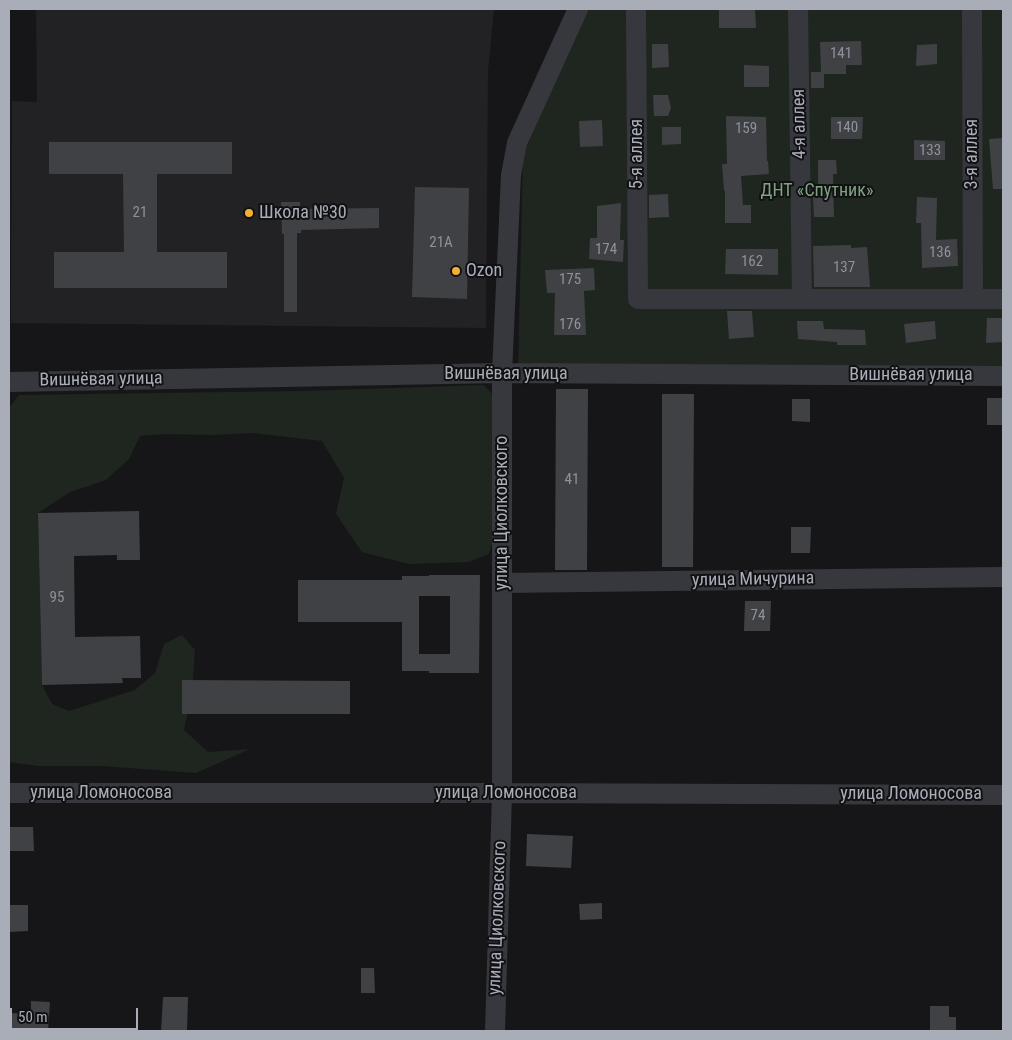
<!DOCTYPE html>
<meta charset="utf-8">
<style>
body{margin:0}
#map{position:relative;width:1012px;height:1040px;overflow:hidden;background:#161618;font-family:"Roboto Condensed",sans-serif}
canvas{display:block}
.frame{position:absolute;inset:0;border:10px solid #a8adb8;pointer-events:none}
.scale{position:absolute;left:10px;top:1008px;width:128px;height:22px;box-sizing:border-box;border:2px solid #a8adb8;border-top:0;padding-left:6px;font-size:15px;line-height:18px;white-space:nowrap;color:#a8adb8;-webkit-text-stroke:4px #111113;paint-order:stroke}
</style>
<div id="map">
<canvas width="1012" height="1040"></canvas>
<div class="frame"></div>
<div class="scale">50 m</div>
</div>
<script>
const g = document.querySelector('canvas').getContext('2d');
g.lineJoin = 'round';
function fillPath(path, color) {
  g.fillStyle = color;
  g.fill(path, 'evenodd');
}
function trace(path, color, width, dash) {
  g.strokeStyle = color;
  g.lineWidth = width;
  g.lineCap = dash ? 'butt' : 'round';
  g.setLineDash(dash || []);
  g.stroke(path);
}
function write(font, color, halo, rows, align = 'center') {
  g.font = font + ' "Roboto Condensed",sans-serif';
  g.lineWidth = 4;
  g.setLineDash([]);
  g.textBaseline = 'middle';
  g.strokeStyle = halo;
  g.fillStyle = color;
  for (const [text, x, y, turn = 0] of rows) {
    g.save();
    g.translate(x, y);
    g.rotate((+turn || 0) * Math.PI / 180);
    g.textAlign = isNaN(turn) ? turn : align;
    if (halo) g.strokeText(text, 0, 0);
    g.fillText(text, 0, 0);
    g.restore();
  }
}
fillPath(new Path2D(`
 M36,9h458l-6,62 -2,257 -475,-5 1,-222 25,1z`), '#222225');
fillPath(new Path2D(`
 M586,9h417v365l-485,-2 5,-217z
 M484,385l18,20v99l-13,50 -21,8 -59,2 -47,-12 -26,-38 8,-36 -22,-37 -70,-8 -40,2 -47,-1 -25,2 -11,23 -23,21 -36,12 -32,21 4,172 10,19 17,7 66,-21 20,-17 9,-29 18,-9 13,15 -3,42 -8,38 24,22 42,-3 -54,24 -94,-7h-63l-30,-4v-354l10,-13 284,-4z`), '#1e261f');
fillPath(new Path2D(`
 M719,9h36l1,19h-37z
 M861,41l1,24h-16v9h-22v14h-13v-16h10l-1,-30z
 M652,44h16l1,23 -17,1z
 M937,44v20l-21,2 1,-21z
 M744,65l25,1v21h-25z
 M653,95h15l3,13 -3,8h-14z
 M726,116l40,1 1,44h1l1,13 -28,2 2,29h8v18h-26v-33l-1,1 -2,-27h5z
 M831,117h32l-1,22h-31z
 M602,120l1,26 -23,1 -1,-26z
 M662,127h19v17l-19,1z
 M1003,138v51h-10l-4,-50z
 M914,140l31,1v19h-31z
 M49,142h183v32h-75v78h70v36h-173v-36h70l-1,-78h-74z
 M818,160h18l1,14h-4l1,43h-20l-1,-21 5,-1z
 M415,187l54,1 -2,111 -55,-2z
 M668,194l1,23 -20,1v-23z
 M917,197l20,1 -1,42 21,-1 1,27 -36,2 -1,-45h-5z
 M281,202h19v7l79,-1v20l-78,2v3h-4v79h-13v-78h-2z
 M621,203l-1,37h4l-1,22 -34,-3 1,-21h7v-32z
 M851,245v3l16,-1 3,40h-56l-1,-41z
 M726,249h52v26l-53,-1z
 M594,268l1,22 -11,1 2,44h-32l1,-42h-8l-2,-23z
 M727,311h25l2,26 -25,2z
 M987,318h16v24l-17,1z
 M797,321h26l1,8 41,1 1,15h-29v-3l-39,-3z
 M935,321l1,18 -30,4 -2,-19z
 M556,389h32l-1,181h-32z
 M662,394h32l-1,173h-31z
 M987,398h16v27h-16z
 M792,399h18v23l-18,-1z
 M139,511l1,49h-23v-5l-43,1 1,81 65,-1 1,42h-19l1,5 -81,2 -4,-172z
 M791,527h20l-1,26h-19z
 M429,575h51l-1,98h-50v-2h-27v-49h-104v-42h104v-4h27zM419,596h31v58h-31z
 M745,601h26l-1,30h-26z
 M182,680l168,1v33h-168z
 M9,827h24l1,24h-25z
 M527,834l46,2 -2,32 -45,-2z
 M602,903v16l-22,1 -1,-16z
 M9,905h19v26l-19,1z
 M361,968h13l1,25h-14z
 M163,997h25l-1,34h-26z
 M31,1001l19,1 -2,29h-39l1,-18 21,1z
 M930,1006h19v11h7v14h-26z`), '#404145');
trace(new Path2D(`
 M636,9l2,290h365
 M798,9l4,290
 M972,9l1,290
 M9,382l493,-9 501,3
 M502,583l501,-6
 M9,793h493l501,2
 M495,1031l7,-238v-420l9,-198 6,-32 61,-134`), '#37383d', 20);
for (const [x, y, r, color] of [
 [249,213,5,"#f2b134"],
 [456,271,5,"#f2b134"]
]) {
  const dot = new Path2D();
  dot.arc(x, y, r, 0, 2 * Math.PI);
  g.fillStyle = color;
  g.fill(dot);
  trace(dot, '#111113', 2);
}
write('15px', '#8e929b', null, [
 ["141",841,54],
 ["140",847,128],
 ["159",746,129],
 ["133",930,151],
 ["21",140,213],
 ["21А",441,243],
 ["174",606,250],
 ["136",940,253],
 ["162",752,262],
 ["137",844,268],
 ["175",570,280],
 ["176",570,325],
 ["41",572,480],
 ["95",57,598],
 ["74",758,616]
]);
write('18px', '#a8adb8', '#111113', [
 ["4-я аллея",800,124,-91],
 ["5-я аллея",637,154,-90],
 ["3-я аллея",972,154,-90],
 ["Вишнёвая улица",506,374],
 ["Вишнёвая улица",911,375],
 ["Вишнёвая улица",101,380,-1],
 ["улица Циолковского",502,513,-90],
 ["улица Мичурина",753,580,-1],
 ["улица Ломоносова",101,793],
 ["улица Ломоносова",506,793],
 ["улица Ломоносова",911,794],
 ["улица Циолковского",498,918,-88]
]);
write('18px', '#7fa381', '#111113', [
 ["ДНТ «Спутник»",817,191]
]);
write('18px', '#a8adb8', '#111113', [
 ["Школа №30",259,213],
 ["Ozon",466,271]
], 'left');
</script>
